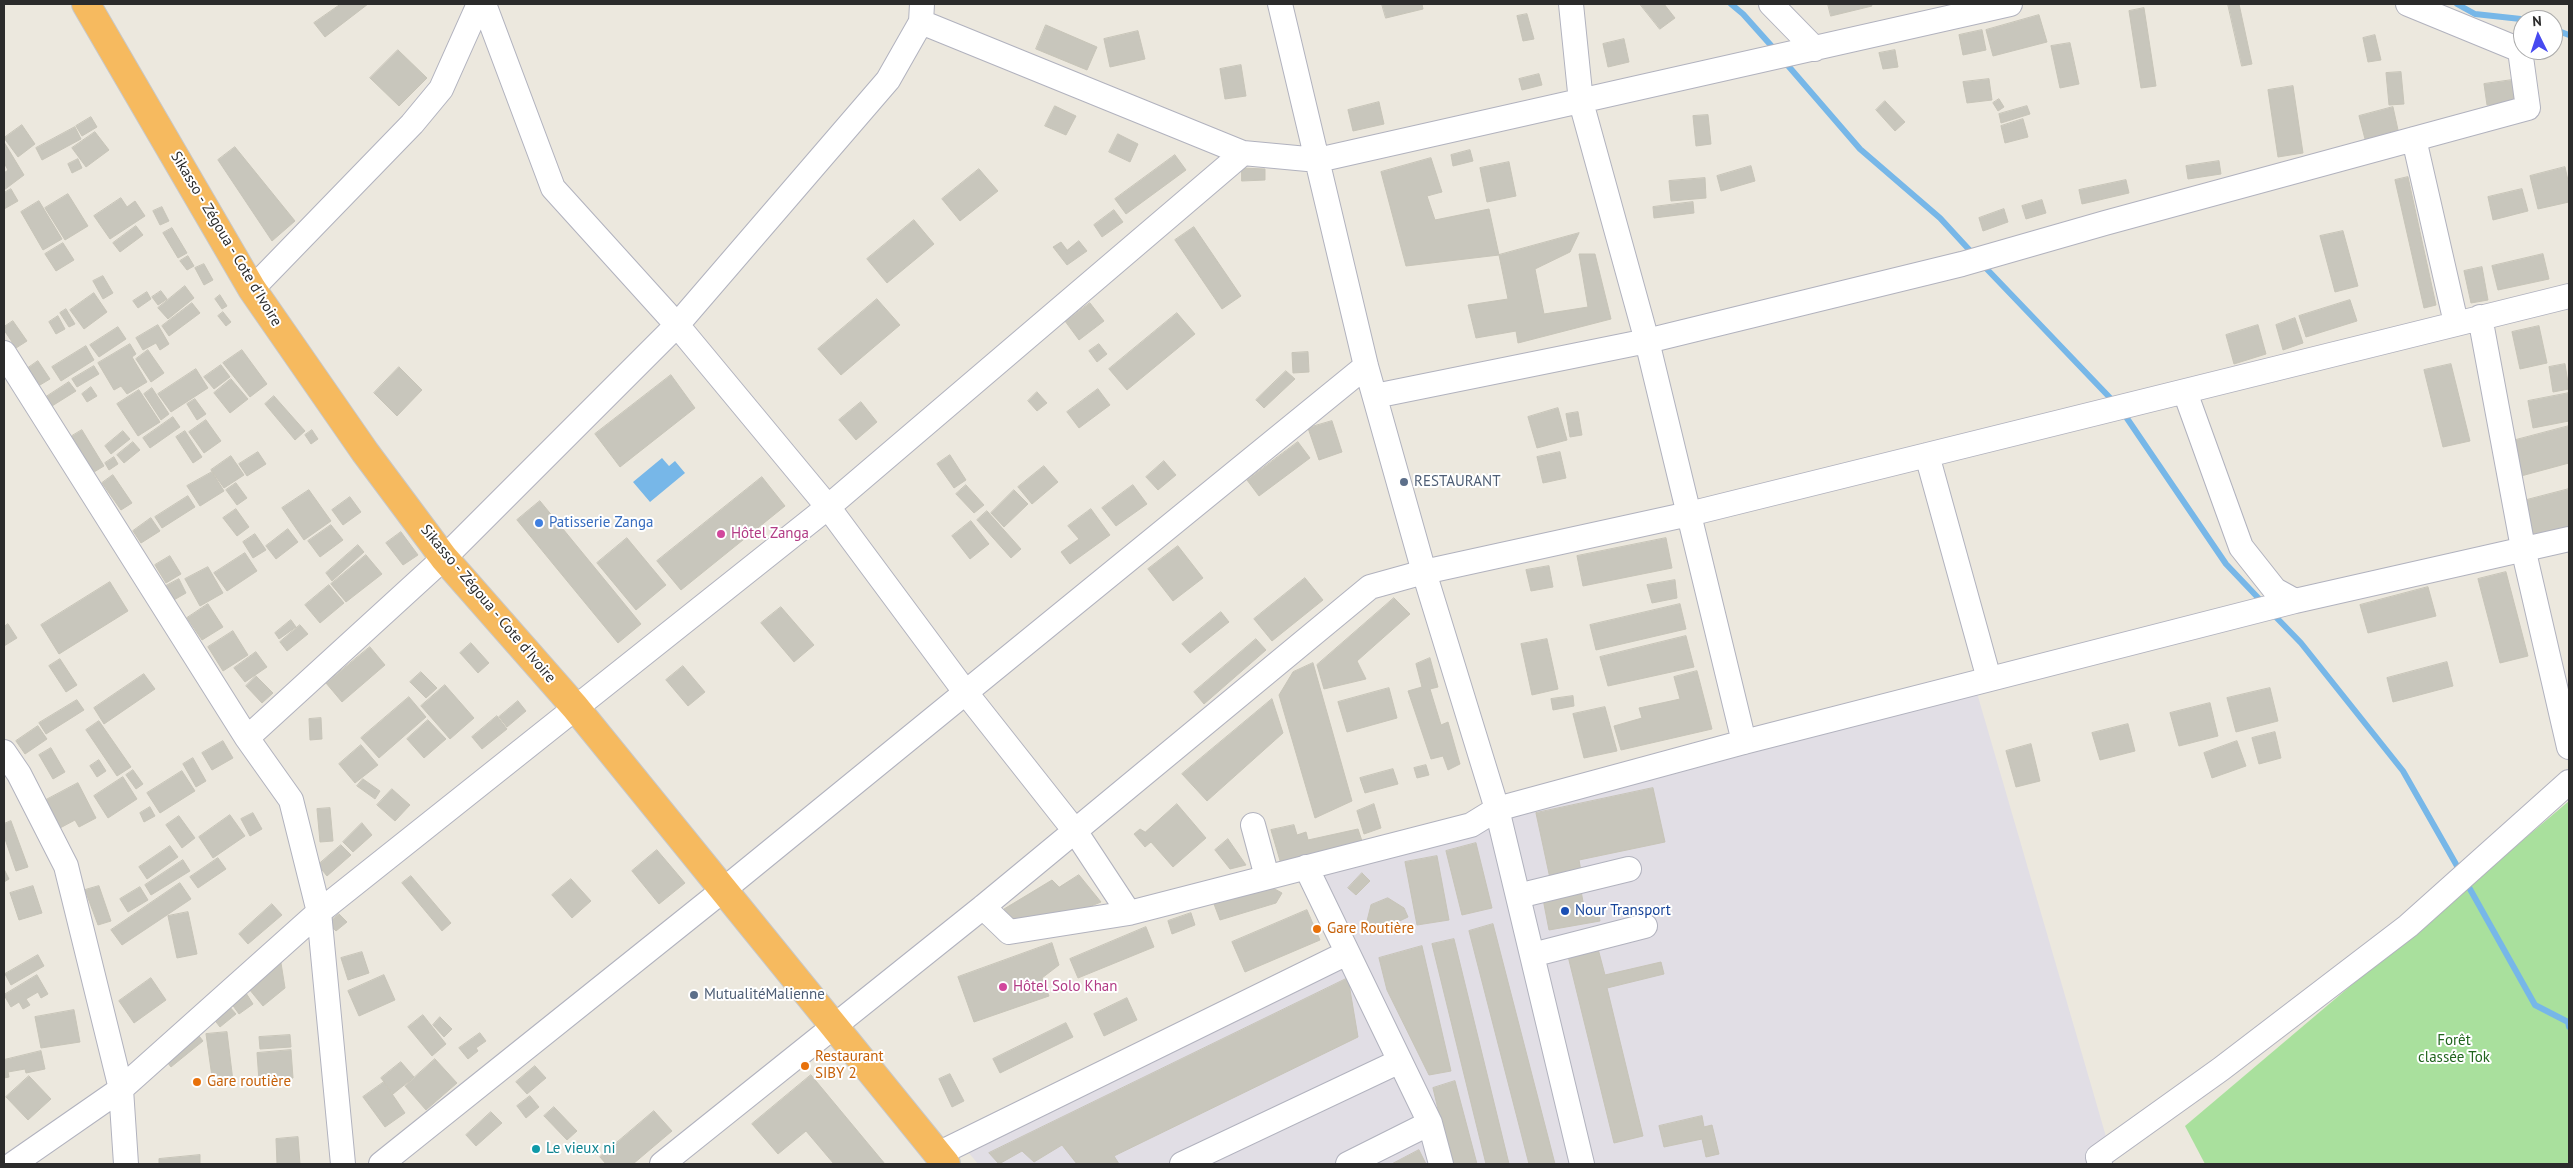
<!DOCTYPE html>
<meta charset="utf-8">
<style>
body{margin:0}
#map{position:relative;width:2573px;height:1168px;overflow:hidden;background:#ece8de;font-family:"PT Sans",sans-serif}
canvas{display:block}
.frame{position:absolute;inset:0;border:5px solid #2b2b2b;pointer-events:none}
.north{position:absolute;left:2513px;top:10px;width:50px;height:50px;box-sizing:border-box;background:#fff;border:1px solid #aaa;border-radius:50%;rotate:356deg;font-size:14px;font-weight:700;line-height:20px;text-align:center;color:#2b2b2b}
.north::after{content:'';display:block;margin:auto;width:18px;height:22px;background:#474af0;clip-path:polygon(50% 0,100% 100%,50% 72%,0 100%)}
</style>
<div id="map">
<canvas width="2573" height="1168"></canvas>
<div class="frame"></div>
<div class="north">N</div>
</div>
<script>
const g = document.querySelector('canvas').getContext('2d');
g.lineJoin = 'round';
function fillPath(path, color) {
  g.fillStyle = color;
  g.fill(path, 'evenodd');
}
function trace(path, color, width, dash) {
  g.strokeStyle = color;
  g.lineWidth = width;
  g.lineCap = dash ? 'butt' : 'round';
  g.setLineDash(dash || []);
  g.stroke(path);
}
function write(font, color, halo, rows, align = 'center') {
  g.font = font + ' "PT Sans",sans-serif';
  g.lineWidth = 4;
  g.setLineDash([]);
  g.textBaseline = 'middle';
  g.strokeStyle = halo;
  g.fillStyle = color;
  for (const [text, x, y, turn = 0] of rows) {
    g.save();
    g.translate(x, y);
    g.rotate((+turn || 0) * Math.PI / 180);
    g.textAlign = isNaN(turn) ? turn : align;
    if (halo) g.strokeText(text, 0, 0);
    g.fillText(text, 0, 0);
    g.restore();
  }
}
fillPath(new Path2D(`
 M1977,693l137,471h-1136l-24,-29 383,-186 -35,-76z`), '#e1dee5');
fillPath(new Path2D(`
 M2569,801v363h-364l-20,-38z`), '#a9e09d');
fillPath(new Path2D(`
 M662,458l7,8 6,-5 10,12 -35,29 -17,-20z`), '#77b7e8');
trace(new Path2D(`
 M1731,4l12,10 33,37
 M2457,4l18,10 55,6
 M2553,29l16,6
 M1784,61l76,88 80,69 34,37
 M1982,264l133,139
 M2122,411l104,153 38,40
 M2272,613l29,30 102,128 58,102
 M2466,882l69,123 33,17 1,5`), '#77b7e8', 6);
const building = new Path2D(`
 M341,4h27l-43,33 -11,-14z
 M1382,4h40l1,5 -37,9z
 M1640,4h24l11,14 -15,11z
 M1828,4h43l1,2 -41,10z
 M2228,4h11l13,60 -10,2z
 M2144,8l12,78 -15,2 -12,-77z
 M1527,14l7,25 -11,2 -6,-25z
 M2039,15l8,27 -54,14 -7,-26z
 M1046,25l51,22 -10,23 -51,-21z
 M1982,30l4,20 -23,5 -4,-20z
 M1138,31l7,28 -35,8 -6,-28z
 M2375,35l6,25 -13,2 -5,-24z
 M1624,39l5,23 -21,5 -5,-23z
 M2070,43l9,41 -19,4 -9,-42z
 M398,50l29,28 -28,28 -29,-28z
 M1895,50l3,17 -15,2 -4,-16z
 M1241,65l5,31 -21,3 -5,-30z
 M2401,72l3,32 -15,1 -3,-32z
 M1539,74l3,11 -20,5 -3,-11z
 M1989,79l3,21 -25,3 -4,-21z
 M2512,80l3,22 -28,3 -3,-21z
 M2293,86l10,67 -25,4 -10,-67z
 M1999,99l5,8 -6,4 -5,-8z
 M1885,101l20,21 -10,9 -19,-21z
 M1379,102l5,22 -31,7 -5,-21z
 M1055,106l21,10 -10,19 -21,-9z
 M2027,106l3,8 -29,9 -2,-9z
 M2393,107l5,23 -33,9 -6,-23z
 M1708,115l3,29 -15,2 -3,-30z
 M91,117l6,10 -15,9 -6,-10z
 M2023,119l5,18 -23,6 -4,-17z
 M22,125l13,19 -17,13 -14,-19z
 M75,127l6,12 -39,21 -6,-12z
 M95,132l14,18 -23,17 -14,-19z
 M1118,134l20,10 -8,18 -21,-10z
 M4,142l20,33 -20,15v-17l4,-3 -4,-7z
 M235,147l60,74 -23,20 -54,-81z
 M1470,150l3,11 -20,5 -2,-11z
 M1175,155l11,15 -60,44 -11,-15z
 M1431,158l11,34 -15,4 8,24 54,-11 10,46 -93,11 -25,-94z
 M78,159l4,9 -10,5 -4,-9z
 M2219,161l2,13 -33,5 -2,-13z
 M1509,162l7,34 -29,6 -7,-34z
 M1751,166l4,15 -34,10 -4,-15z
 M2565,167l4,18v17l-31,7 -8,-33z
 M1242,168l23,1v11l-23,1z
 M979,169l19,22 -38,30 -18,-22z
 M2408,177l28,128 -12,3 -29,-128z
 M1705,178l1,20 -35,3 -2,-20z
 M2126,180l3,13 -47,11 -3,-14z
 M11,189l7,12 -14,8v-16z
 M2522,189l6,22 -35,9 -5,-23z
 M68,194l20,32 -23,14 -20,-32z
 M121,198l6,9 8,-6 10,15 -35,23 -16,-23z
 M2042,200l4,13 -20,6 -4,-13z
 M39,201l23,38 -19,11 -22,-38z
 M1693,202l1,11 -40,5 -1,-11z
 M162,207l7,14 -9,4 -7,-14z
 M2004,209l4,13 -25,9 -4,-13z
 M1114,210l9,12 -21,15 -8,-12z
 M914,220l20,24 -47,39 -20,-24z
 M136,226l7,9 -23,17 -7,-9z
 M1194,227l47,69 -19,13 -47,-69z
 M172,228l15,25 -9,5 -15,-25z
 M2343,231l15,55 -23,6 -15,-56z
 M1579,233l-9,19 -35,17 9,45 44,-7 -9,-53h16l16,65 -93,24 -2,-12 -40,7 -8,-33 40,-6 -9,-44z
 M1079,241l8,10 -20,14 -14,-18 8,-5 6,8z
 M63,243l11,17 -18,11 -11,-17z
 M2543,254l6,25 -51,11 -6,-24z
 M188,256l6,10 -7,4 -7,-9z
 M204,264l9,16 -9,5 -9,-17z
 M2482,267l6,33 -17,3 -7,-32z
 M103,276l10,17 -10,6 -10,-18z
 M185,286l9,12 -26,21 -10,-11z
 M161,291l6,8 -9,6 -6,-8z
 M147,292l4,7 -13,9 -5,-7z
 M94,293l13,19 -23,17 -14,-19z
 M220,295l7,11 -5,3 -7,-10z
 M877,299l23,26 -59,50 -23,-26z
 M2350,300l7,21 -51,16 -7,-21z
 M192,303l8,10 -31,23 -7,-10z
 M1090,303l14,18 -25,19 -14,-19z
 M66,309l9,15 -6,3 -9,-14z
 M223,312l8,10 -5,4 -8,-10z
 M1177,313l18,21 -68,56 -18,-21z
 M58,316l7,13 -9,5 -7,-12z
 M2295,318l8,25 -20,7 -7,-25z
 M13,321l14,20 -11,7 -12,-18v-3z
 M158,325l11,19 -9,6 -4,-7 -13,7 -7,-12z
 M2258,325l8,29 -32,10 -8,-29z
 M2539,326l8,37 -27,6 -8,-37z
 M118,327l8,12 -27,18 -9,-12z
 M130,344l6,10 -4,3 15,25 -20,12 -6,-8 -7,4 -16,-27z
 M1099,344l8,10 -10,8 -8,-11z
 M86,346l8,14 -33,21 -9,-14z
 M148,350l16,23 -13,9 -15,-23z
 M242,350l25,34 -17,13 -27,-34z
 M1308,352l1,20 -16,1 -1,-20z
 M38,361l12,18 -10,6 -12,-17z
 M2451,364l19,77 -27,6 -19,-77z
 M2565,364l4,25 -16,3 -4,-25z
 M221,365l9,12 -16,12 -10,-12z
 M94,366l5,8 -22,13 -5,-8z
 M399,367l23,23 -25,26 -23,-23z
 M196,369l12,19 -37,24 -13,-18z
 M1286,371l9,8 -31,29 -8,-8z
 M671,375l24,33 -75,59 -25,-33z
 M231,379l17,20 -18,14 -16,-20z
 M69,382l7,9 -24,15 -6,-9z
 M91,387l6,9 -10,6 -5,-8z
 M152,388l17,26 -8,6 -17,-26z
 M1098,389l12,16 -31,23 -12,-16z
 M139,390l21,32 -22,14 -21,-32z
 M1037,392l10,11 -10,8 -9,-10z
 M2569,393v28l-36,7 -5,-27z
 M274,396l31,35 -10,9 -30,-36z
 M195,399l11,15 -9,6 -10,-16z
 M861,402l16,20 -21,18 -17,-20z
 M1558,408l9,32 -30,8 -9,-31z
 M1578,412l4,23 -12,2 -4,-23z
 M173,417l7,10 -30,21 -7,-10z
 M206,420l15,21 -17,12 -15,-21z
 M1332,421l10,31 -23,8 -11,-32z
 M2569,426v37l-48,13 -9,-35z
 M82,430l22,36 -10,6 -22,-36z
 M312,430l6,9 -7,5 -6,-9z
 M123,431l7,8 -19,15 -6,-8z
 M185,431l17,26 -9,6 -17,-26z
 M133,442l7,8 -16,13 -7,-8z
 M1298,442l12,16 -51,38 -12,-16z
 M258,452l8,12 -19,12 -8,-12z
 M1560,452l6,26 -23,5 -6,-26z
 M950,455l16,25 -12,8 -17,-24z
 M231,456l13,19 -20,13 -13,-18z
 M114,457l4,7 -9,6 -4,-7z
 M1164,461l12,14 -18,15 -12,-13z
 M1044,466l14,16 -26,22 -14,-17z
 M212,472l12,19 -24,15 -13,-20z
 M113,475l19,28 -11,7 -19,-27z
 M762,477l23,29 -104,84 -24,-29z
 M236,483l11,15 -10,7 -11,-15z
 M966,485l18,20 -10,8 -18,-19z
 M1133,485l14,19 -31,22 -14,-18z
 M2569,489v39l-40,11 -10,-37z
 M309,490l22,31 -27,19 -22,-32z
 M1014,490l14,14 -24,23 -13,-14z
 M188,496l7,11 -33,21 -7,-11z
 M350,497l11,15 -18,13 -11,-15z
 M540,501l101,123 -23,19 -101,-123z
 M236,509l13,18 -12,9 -14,-18z
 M1091,509l19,26 -40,29 -9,-12 18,-13 -11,-13z
 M987,511l34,38 -10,9 -34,-38z
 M151,518l9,13 -19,12 -8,-12z
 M971,521l18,23 -19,15 -18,-23z
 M331,525l12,15 -23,17 -12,-16z
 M288,529l10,13 -22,17 -10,-13z
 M401,532l17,23 -15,10 -17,-22z
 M255,534l11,16 -13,8 -10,-16z
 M627,538l39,47 -30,25 -39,-47z
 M1666,538l6,30 -89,18 -6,-30z
 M358,545l6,7 -32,29 -6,-8z
 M1178,546l25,32 -30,23 -25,-32z
 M245,553l12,18 -30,20 -13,-18z
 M366,555l16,19 -36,28 -15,-18z
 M170,556l11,18 -15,9 -11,-18z
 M1549,566l4,21 -22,4 -5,-21z
 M208,567l15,26 -23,13 -15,-27z
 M2506,572l22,84 -28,7 -22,-84z
 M1305,578l18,22 -51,41 -18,-22z
 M179,579l7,14 -14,8 -8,-14z
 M1675,580l2,18 -25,5 -5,-18z
 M110,582l18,29 -69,43 -18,-29z
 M329,585l15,18 -24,20 -15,-18z
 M2428,587l8,29 -68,17 -8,-28z
 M1394,598l16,16 -53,47 9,18 -42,10 -7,-24z
 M208,604l15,23 -21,13 -15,-22z
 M1680,604l6,25 -90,21 -6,-25z
 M781,607l33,38 -20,17 -33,-39z
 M1221,612l8,10 -39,31 -8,-9z
 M291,620l5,7 -17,12 -4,-6z
 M8,624l9,14 -13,8v-19z
 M300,625l8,9 -21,17 -7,-9z
 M233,631l15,24 -25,16 -15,-24z
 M1686,636l8,31 -86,19 -8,-29z
 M1256,639l10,11 -62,54 -10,-12z
 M1547,639l11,50 -26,6 -11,-51z
 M471,643l18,20 -11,10 -18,-20z
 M370,647l15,18 -43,37 -16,-19z
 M256,652l11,15 -22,15 -11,-14z
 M1430,658l8,29 -8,2 11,36 7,-3 12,42 -12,6 -5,-14 -12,3 -23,-68 14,-4 -6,-23z
 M60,659l17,26 -11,7 -17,-26z
 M2447,662l6,24 -60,16 -6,-24z
 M1313,663l39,138 -37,17 -36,-123 14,-23z
 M683,666l22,26 -17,14 -22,-26z
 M1697,671l15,58 -91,21 -7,-24 28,-8 -3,-10 41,-9 -6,-22z
 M421,672l16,16 -11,10 -16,-16z
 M144,674l11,15 -51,35 -10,-16z
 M256,676l17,17 -11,10 -16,-17z
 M445,685l29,33 -24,21 -29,-33z
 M1389,688l8,30 -50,14 -9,-30z
 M2270,688l8,33 -42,11 -9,-34z
 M1573,696l1,10 -21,4 -2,-11z
 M409,697l17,20 -47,41 -18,-20z
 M1272,699l11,34 -76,68 -25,-27z
 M77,700l7,10 -38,24 -7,-11z
 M518,701l8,10 -19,16 -8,-10z
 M2210,703l8,33 -39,10 -9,-33z
 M1605,707l12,44 -33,7 -11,-44z
 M497,716l10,13 -25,20 -10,-12z
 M321,718l1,21 -12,1 -1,-21z
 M428,720l18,19 -22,19 -17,-19z
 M99,721l32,46 -14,9 -31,-46z
 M2128,724l7,27 -35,9 -8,-27z
 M38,726l9,13 -22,15 -9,-13z
 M2275,732l6,26 -22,6 -7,-26z
 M223,741l10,17 -21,12 -10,-17z
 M2237,741l9,25 -34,12 -8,-25z
 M2031,744l9,37 -24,6 -10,-36z
 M361,745l17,20 -23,18 -16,-19z
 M51,748l14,24 -12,7 -14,-24z
 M193,758l13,23 -10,6 -13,-23z
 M99,760l7,11 -9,6 -7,-11z
 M1426,765l3,10 -12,3 -3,-10z
 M1393,769l5,15 -33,9 -5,-15z
 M133,770l10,14 -7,5 -10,-14z
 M182,771l13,20 -35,22 -13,-20z
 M123,777l14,22 -29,19 -14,-22z
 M363,779l17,12 -5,8 -18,-13z
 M78,783l18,35 -17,9 -4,-7 -15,8 -14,-28z
 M1653,788l12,54 -86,18 3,17 -31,6 -15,-70z
 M392,789l18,16 -15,16 -18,-16z
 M1177,804l29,34 -33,29 -22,-25 -6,5 -11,-13 6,-5 5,3z
 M1374,804l7,24 -17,6 -7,-23z
 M150,807l5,9 -11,6 -4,-9z
 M330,808l3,33 -13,1 -3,-33z
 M253,813l9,16 -12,7 -9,-17z
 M230,815l15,21 -32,22 -14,-21z
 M179,816l16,22 -13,10 -16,-23z
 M11,821l17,46 -12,4 -12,-35v-12z
 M362,823l10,12 -19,17 -10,-10z
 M1294,825l3,10 9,-3 2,8 50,-11 5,15 -82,20 -10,-34z
 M1228,839l18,26 -16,4 -15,-19z
 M1476,843l16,65 -30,7 -16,-64z
 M341,845l10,10 -24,21 -9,-11z
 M170,846l8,11 -31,22 -8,-12z
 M657,850l28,33 -26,21 -27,-33z
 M1437,856l12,64 -32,5 -12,-63z
 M218,858l8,11 -28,19 -8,-11z
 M183,860l7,11 -39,24 -6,-10z
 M4,869l5,10 -5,3z
 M1362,873l8,8 -14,14 -8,-7z
 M1079,875l22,27 -22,9 -67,9 -8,-11 48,-29 7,7z
 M411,876l40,47 -9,8 -40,-48z
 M571,879l20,22 -19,17 -20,-23z
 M180,883l11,16 -69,46 -11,-15z
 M33,886l9,27 -23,7 -9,-27z
 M99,886l12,35 -13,4 -13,-35z
 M140,887l8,13 -20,12 -8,-13z
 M1271,887l11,6 -6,10 -56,17 -6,-16z
 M1581,891l4,21 12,-7 3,16 -51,9 -6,-31z
 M1388,898l16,10 4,9 -38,18 -4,-10 5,-20z
 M272,904l10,11 -34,29 -9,-10z
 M1307,910l13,30 -75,32 -13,-30z
 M188,912l9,42 -20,4 -9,-42z
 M1191,913l4,12 -23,9 -4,-13z
 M339,914l8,8 -11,9 -8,-8z
 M1493,924l62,240h-26l-60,-233z
 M1146,927l8,20 -76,31 -8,-19z
 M1454,939l55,225h-23l-54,-220z
 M1052,943l7,22 -17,13 7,18 -75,26 -16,-45z
 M1597,945l8,30 56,-13 3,12 -57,14 36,148 -29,7 -47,-191z
 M1422,946l29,125 -22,4 -42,-85 -8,-32z
 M362,952l7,21 -21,7 -7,-22z
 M38,955l6,11 -33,19 -6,-11z
 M281,963l4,25 -22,18 -14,-17z
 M37,975l11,19 -7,4 -3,-6 -12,7 4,6 -7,4 -4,-7 -8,5 -7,-12z
 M384,975l11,25 -36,16 -11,-25z
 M151,978l15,22 -32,23 -15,-22z
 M1348,978l10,59 -244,119 5,8h-42l-15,-19 -28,17 -12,-11 -23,13 -10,-11z
 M246,993l7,11 -14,10 -8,-11z
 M1127,998l10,22 -33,16 -10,-22z
 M229,1006l7,8 -16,13 -7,-9z
 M74,1010l6,32 -39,6 -6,-31z
 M423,1015l23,29 -14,12 -24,-29z
 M440,1017l12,12 -8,8 -11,-12z
 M1066,1023l7,14 -73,36 -7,-14z
 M196,1032l7,9 -32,26 -7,-9z
 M227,1032l6,49 -20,3 -7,-50z
 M480,1033l6,8 -10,7 2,3 -10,8 -9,-11z
 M290,1035l1,12 -31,2 -1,-12z
 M291,1050l2,28 -34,3 -2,-28z
 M41,1051l4,18 -19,4 -1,-4 -17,3 1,5 -5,1v-18z
 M435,1059l22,24 -31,27 -21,-24z
 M401,1062l13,15 -21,17 -12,-16z
 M535,1066l11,12 -19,16 -11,-12z
 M950,1074l14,27 -12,6 -13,-28z
 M811,1075l74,89h-51l-28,-33 -28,23 -26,-30z
 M29,1076l22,23 -23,21 -22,-23z
 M1455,1081l22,83h-26l-18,-76z
 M384,1082l21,31 -20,14 -22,-30z
 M530,1096l9,11 -13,11 -9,-12z
 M554,1107l23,24 -10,9 -23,-24z
 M654,1111l18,20 -39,33h-27l-6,-7z
 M491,1112l11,11 -26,23 -10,-11z
 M1702,1116l2,11 8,-2 7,29 -13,3 -4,-18 -38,8 -5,-21z
 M298,1137l2,27h-23l-1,-25z
 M1419,1150l7,14h-34z
 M200,1155v9h-41v-5z`);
fillPath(building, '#c8c6bc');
trace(building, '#c7c4b8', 1);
const minor = new Path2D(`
 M484,4l69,184 124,137 151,182 138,186 109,138 54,82
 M1280,4l86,362 58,206 73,237 85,355
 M1571,4l10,98 66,239 97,401
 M1771,4l44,45
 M921,22l322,131 75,7 692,-156
 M2414,139l42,184
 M252,289l160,-165 29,-35 38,-85
 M2480,317l43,231 46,199
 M4,353l243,385 44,62 28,112 24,252
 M2185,392l56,155 34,43 20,11 274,-62
 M1375,396l272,-55 315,-77 143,-41 423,-115 -8,-58 -112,-46
 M1927,455l62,224
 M247,738l197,-180 233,-233 211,-245 33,-58 1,-18
 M4,752l15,22 47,92 55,223 5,75
 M1253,825l14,52
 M1306,867l124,256 11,41
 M1518,896l111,-27
 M983,907l26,25 120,-19 342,-88 26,-16 247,-67 551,-141
 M1532,955l113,-29
 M938,1154l409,-201
 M13,1164l108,-75 198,-177 509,-405 415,-354
 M381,1164l341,-273 644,-525
 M662,1164l321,-257 387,-320 54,-15 265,-58 880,-218
 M1182,1164l218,-103
 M1348,1164l82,-41
 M2100,1164l-2,-7 123,-88 187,-143 161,-144`);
const highway = new Path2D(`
 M86,4l166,285 113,163 79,106 131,149 371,457`);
trace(minor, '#b1b2be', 26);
trace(highway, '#c8c8c8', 30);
trace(minor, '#fff', 24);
trace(highway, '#f6ba5f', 28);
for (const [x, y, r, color] of [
 [1404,482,5,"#5c6f8a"],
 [539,523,5,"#3f7fe0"],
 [721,534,5,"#d1479c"],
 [1565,911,5,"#1a4fb4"],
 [1317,929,5,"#e8710a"],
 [1003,987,5,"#d1479c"],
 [694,995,5,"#5c6f8a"],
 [805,1066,5,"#e8710a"],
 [197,1082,5,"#e8710a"],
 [536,1149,5,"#0f9aa8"]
]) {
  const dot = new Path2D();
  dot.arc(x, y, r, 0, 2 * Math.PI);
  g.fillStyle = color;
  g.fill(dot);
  trace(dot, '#fff', 2);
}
write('15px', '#2b2b2b', '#fff', [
 ["Sikasso - Zégoua - Cote d'Ivoire",226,239,59],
 ["Sikasso - Zégoua - Cote d'Ivoire",488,604,50]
]);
write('15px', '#4e5e75', '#fff', [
 ["RESTAURANT",1414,482],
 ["MutualitéMalienne",704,995]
], 'left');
write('15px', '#366cbe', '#fff', [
 ["Patisserie Zanga",549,523]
], 'left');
write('15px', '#b23c85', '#fff', [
 ["Hôtel Zanga",731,534],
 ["Hôtel Solo Khan",1013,987]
], 'left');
write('15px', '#164399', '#fff', [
 ["Nour Transport",1575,911]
], 'left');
write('15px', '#c56008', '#fff', [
 ["Gare Routière",1327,929],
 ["Restaurant",815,1057],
 ["SIBY 2",815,1074],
 ["Gare routière",207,1082]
], 'left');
write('15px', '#21651e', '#fff', [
 ["Forêt",2454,1041],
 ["classée Tok",2454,1058]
]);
write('15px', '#0d838f', '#fff', [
 ["Le vieux ni",546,1149]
], 'left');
</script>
